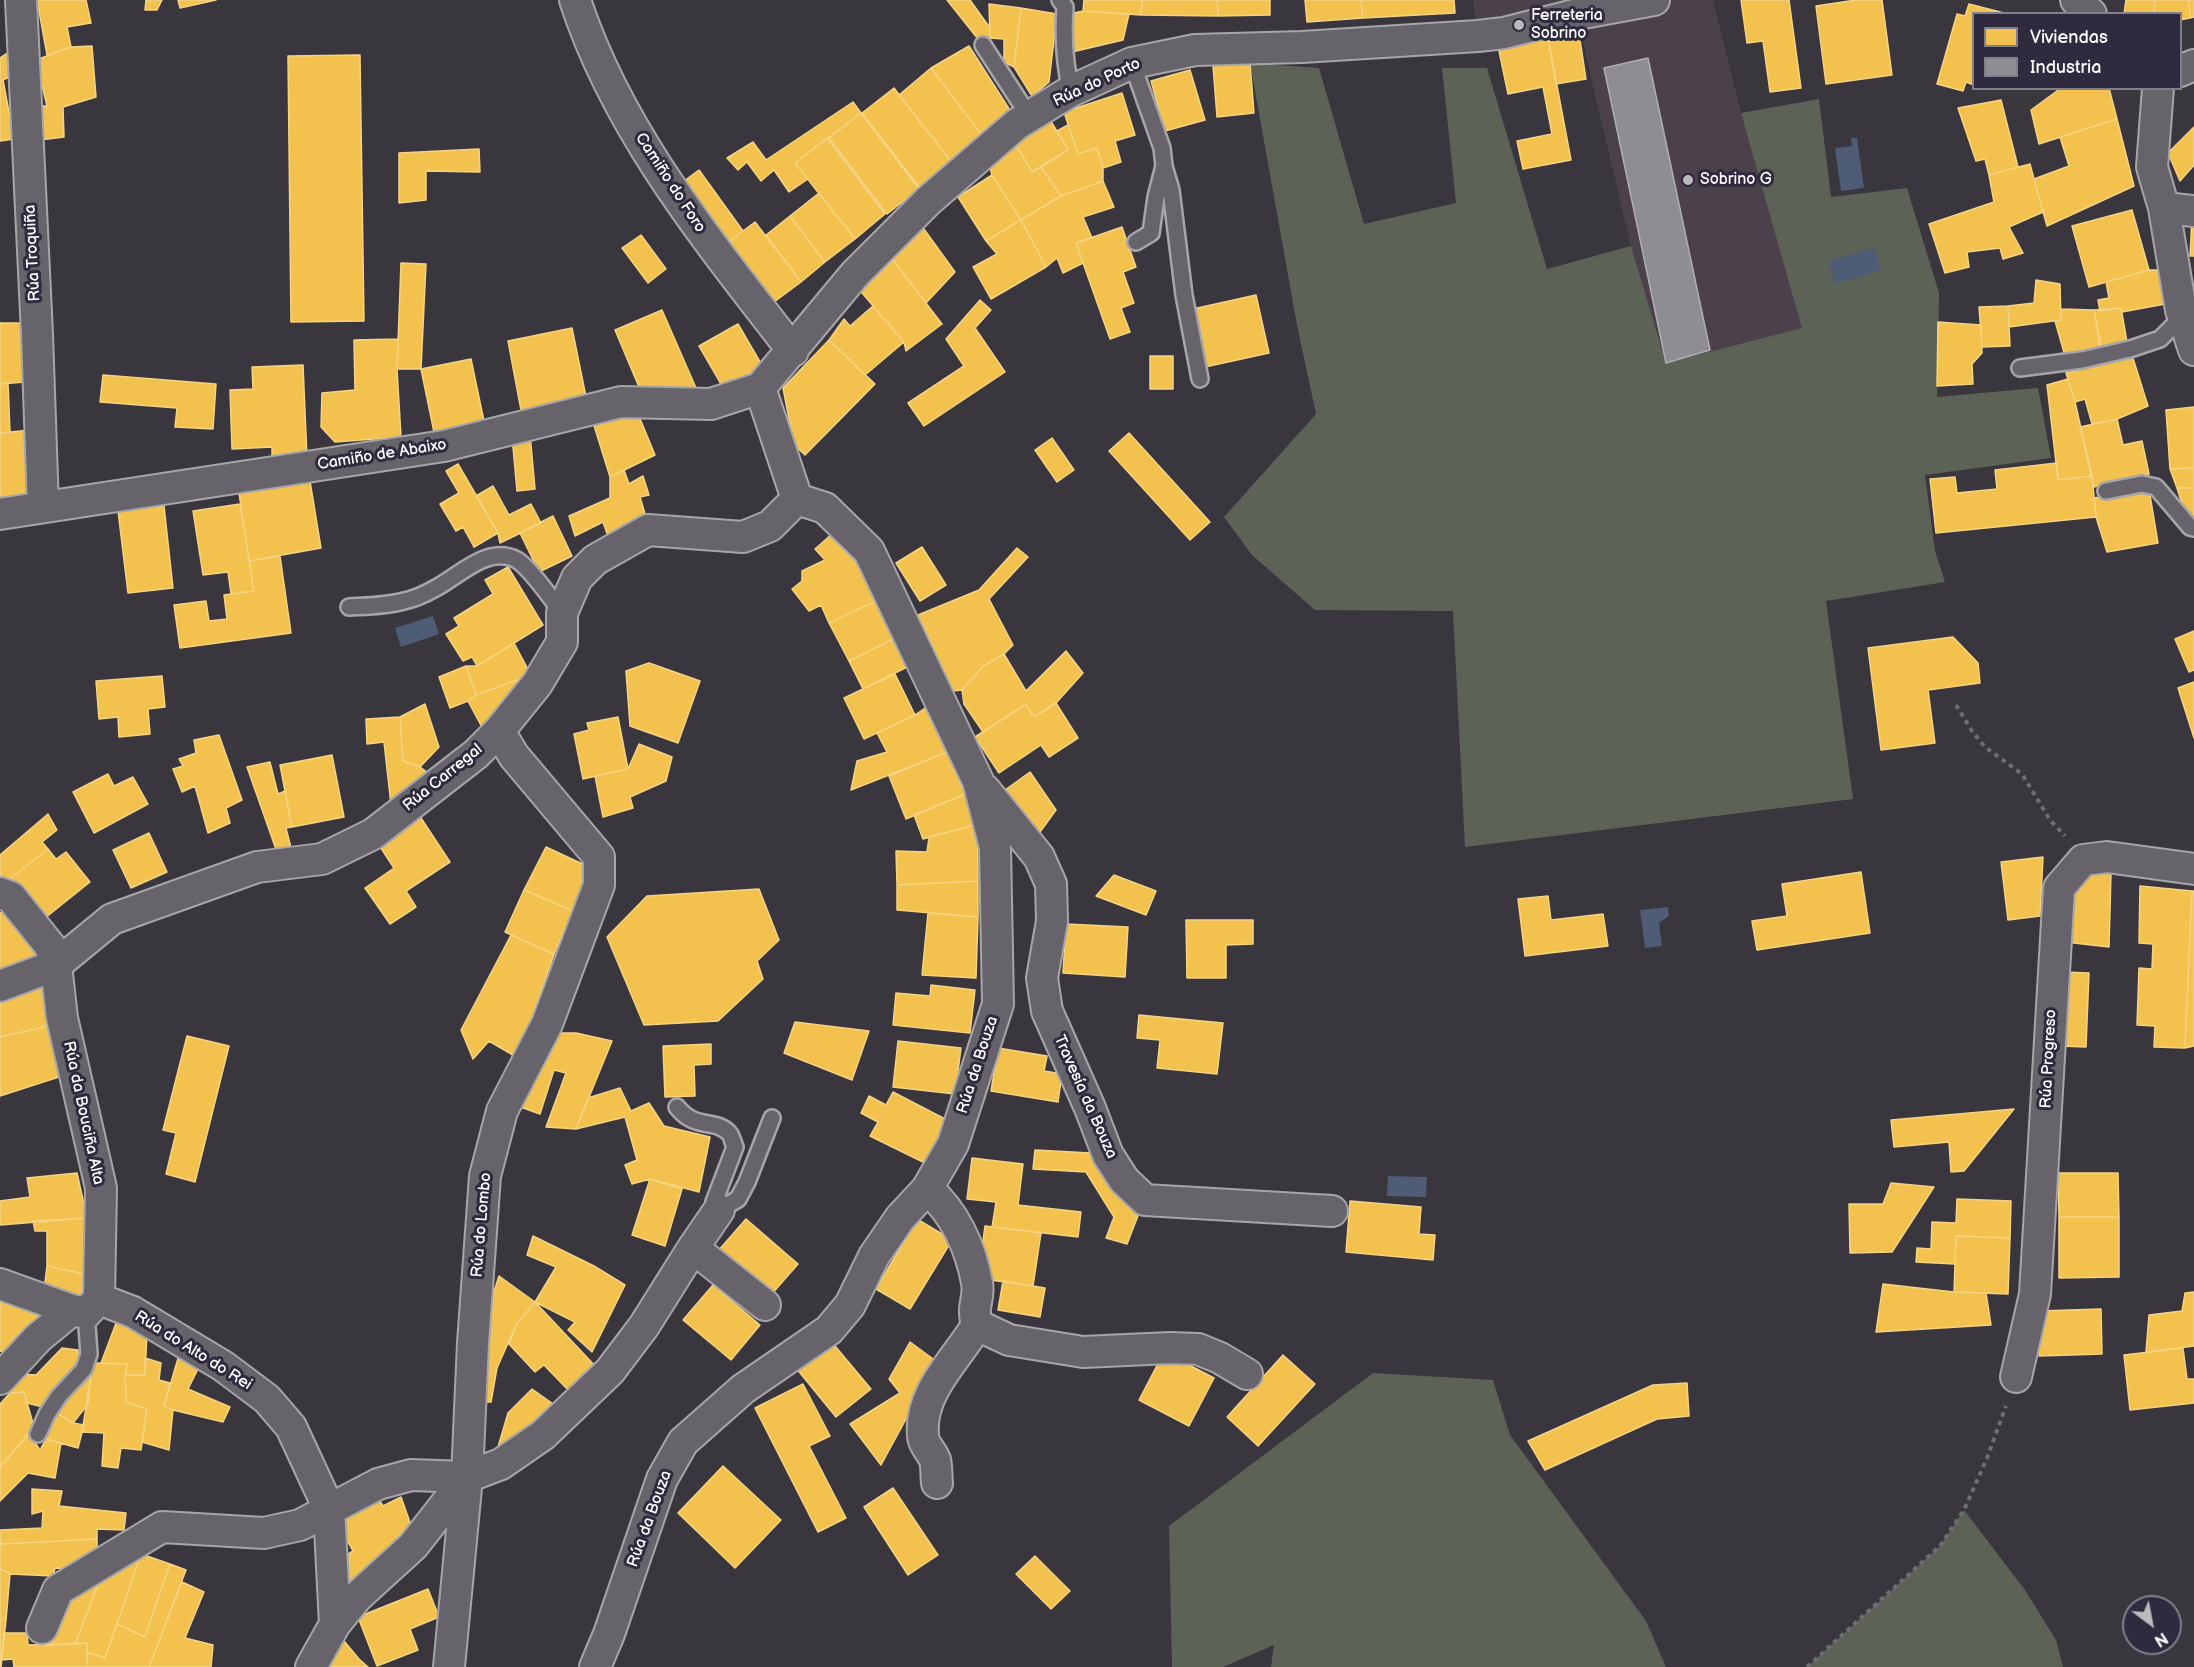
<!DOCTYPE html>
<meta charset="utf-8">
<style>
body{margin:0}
#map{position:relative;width:2194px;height:1667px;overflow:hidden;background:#3a363e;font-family:"Balsamiq Sans",sans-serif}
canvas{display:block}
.legend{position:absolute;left:1972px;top:12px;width:210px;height:78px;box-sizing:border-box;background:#2f2a3d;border:2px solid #827f8b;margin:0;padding:8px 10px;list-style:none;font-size:18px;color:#fff}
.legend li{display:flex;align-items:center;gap:12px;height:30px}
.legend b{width:30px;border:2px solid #827f8b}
.north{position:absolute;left:2122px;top:1595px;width:60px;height:60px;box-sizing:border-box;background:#2f2a3d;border:2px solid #827f8b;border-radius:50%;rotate:148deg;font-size:16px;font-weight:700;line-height:24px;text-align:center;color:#fff}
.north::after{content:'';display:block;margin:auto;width:21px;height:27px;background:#bab9bb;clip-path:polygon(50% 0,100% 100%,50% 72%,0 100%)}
</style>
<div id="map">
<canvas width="2194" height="1667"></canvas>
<ul class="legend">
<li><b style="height:16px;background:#f2c14e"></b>Viviendas</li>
<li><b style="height:16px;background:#8d8d92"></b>Industria</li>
</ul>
<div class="north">N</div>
</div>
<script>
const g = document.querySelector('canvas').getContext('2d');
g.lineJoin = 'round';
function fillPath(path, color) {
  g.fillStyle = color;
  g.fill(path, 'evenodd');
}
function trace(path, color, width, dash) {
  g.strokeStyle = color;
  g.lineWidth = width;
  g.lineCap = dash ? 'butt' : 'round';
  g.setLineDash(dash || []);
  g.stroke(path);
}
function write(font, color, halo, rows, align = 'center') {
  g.font = font + ' "Balsamiq Sans",sans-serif';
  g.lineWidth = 6;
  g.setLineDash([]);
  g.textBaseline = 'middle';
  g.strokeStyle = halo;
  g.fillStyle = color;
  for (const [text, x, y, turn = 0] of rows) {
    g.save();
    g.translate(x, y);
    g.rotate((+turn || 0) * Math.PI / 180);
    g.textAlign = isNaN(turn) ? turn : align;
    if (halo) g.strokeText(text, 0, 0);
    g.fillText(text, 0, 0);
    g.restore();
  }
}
fillPath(new Path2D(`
 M1473,0h240l28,113 62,215 -137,35 -35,-117 -41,-172 -12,-59 -100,21z`), '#4a414a');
fillPath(new Path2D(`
 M1250,63l69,5 45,156 92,-21 -14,-135h45l60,201 84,-23 35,117 136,-35 -61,-215 78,-14 12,98 76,-9 32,105 -2,104 101,-9 13,70 -126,17 10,76 10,31 -119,19 27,198 -388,48 -12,-236 -138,-1 -63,-55 -28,-38 92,-103 -19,-89z
 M1373,1373l120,7 17,55 136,186 20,46h-395l3,-22 -51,22h-51l-3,-141z
 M1964,1510l61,80 31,50 7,27h-256l133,-121z`), '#5d6257');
fillPath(new Path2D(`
 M1851,138h6l7,50 -23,3 -6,-43 17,-2z
 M1874,248l7,22 -46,14 -7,-23z
 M433,616l6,18 -38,13 -6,-19z
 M1668,907l1,9 -10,7 3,23 -17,2 -5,-38z
 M1388,1176l39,1 -1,20 -39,-1z`), '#4e5c75');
const homes = new Path2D(`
 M37,0h49l5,23 -24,4 4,20 -24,8z
 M146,0h16l-5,10h-12z
 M178,0h38l-36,8z
 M947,0h23l20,28v10l-12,1z
 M1084,0h58l-1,15 -58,-4z
 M1142,0h75l1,16 -77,-1z
 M1217,0h53v15l-52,1z
 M1305,0h56l2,18 -56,4z
 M1361,0h93l1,13 -92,5z
 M1741,0h48l12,88 -31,4 -7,-51 -16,2z
 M1856,0h26l10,75 -66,9 -10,-78z
 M2126,0h29l-1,14h-30z
 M2155,0h34l1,18 -10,2v-6h-26z
 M2189,0h5v17l-4,1z
 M989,4l32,4 -7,59 -10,-5v-23l-14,-1z
 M1969,4l35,9 -30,1v71l-8,-3 -3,9 -26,-7 20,-70 8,2z
 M1021,8l36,6 -8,68 -17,14 -18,-29z
 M1083,11l46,3 -6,26 -51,12 2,-39z
 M1579,33l7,46 -30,5 -8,-46z
 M1548,38l23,122 -48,9 -6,-28 35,-7 -9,-47 -35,7 -10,-48z
 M92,46l4,51 -33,10 1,30 -24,3 -6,-34h13l-11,-46 35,-13z
 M969,46l44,69 -29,23 -53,-70z
 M14,49l1,25 -12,6 11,59 -14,2v-83z
 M360,55l4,266 -73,1 -3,-266z
 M1250,63l4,50 -37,4 -4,-51z
 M931,68l53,70 -31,26 -54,-69z
 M1190,70l15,50 -40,11 -14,-50z
 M894,88l59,76 -33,24 -58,-75z
 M2061,88h48l8,31 -78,25 -8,-34z
 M1122,93l13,42 -20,6 6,21 -18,6 -6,-20 -19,6 -14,-42z
 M2001,100l17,67 -29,8 -4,-16 -9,2 -18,-53z
 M853,102l8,11 -66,50 13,16 -19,13 -15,-22 -13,11 -14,-19 -9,8 -11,-12 26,-16 13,18z
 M861,113l58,76 -32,25 -58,-76z
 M1049,118l19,32 -36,22 -19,-32z
 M2117,119l17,67 -87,40 -13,-47 35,-13 -9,-29z
 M1068,125l10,29 19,-6 6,20v13l-42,15 -20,-29 27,-17 -11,-19z
 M2194,127v38l-14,16 -12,-28z
 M827,138l58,76 -30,25 -60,-76z
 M1013,140l19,32 9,-5 20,29 -40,24 -29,-45 -4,-15z
 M479,149l1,23 -54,-1v29l-27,3v-50z
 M2030,164l13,48 -34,15 14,26 -20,6 -3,-11 -33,4 2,15 -24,6 -16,-49 65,-22 -5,-27z
 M699,170l44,61 -19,14 -44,-61z
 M992,175l29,45 -35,21 -28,-44z
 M1103,181l11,26 -31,10 9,21 -16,5 7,20 -20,10 -6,-15 -11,9 -25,-47 40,-24z
 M819,193l36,46 -30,23 -35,-46z
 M2132,210l17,60 -60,17 -17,-61z
 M790,216l35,46 -24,20 -35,-47z
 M2192,217l2,1v38h-4z
 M1021,220l25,47 -55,32 -18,-32 24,-13 -11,-13z
 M755,222l46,60 -31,23 -46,-60z
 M921,225l34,47 -29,31 -33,-43z
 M1122,227l14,40 -13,5 11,31 -13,5 9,24 -20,7 -34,-96z
 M641,235l25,34 -18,14 -26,-35z
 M893,260l49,64 -36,27 -2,-9 -47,-55z
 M401,263l25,1 -5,105h-24z
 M2149,270h10l6,34 -43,8 -1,-4 -21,3 -2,-11 11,-2 -3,-16z
 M2036,280l24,4 1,36 -52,7 -1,-21 26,-3z
 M1256,295l13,58 -64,14 -12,-58z
 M980,300l11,10 -16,18 30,44 -81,54 -16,-23 56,-37 -18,-27z
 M873,306l31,36 -39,33 -36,-35 15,-21 6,7z
 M2008,306l2,40 -28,1 -3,-40z
 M2121,308l6,34 -27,5 -6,-37z
 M2061,309l33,1 8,41 -37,5 -10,-35 6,-1z
 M662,310l34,78 -57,-1 -24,-57z
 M1938,322l43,3 1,28 -10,11 1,20 -36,2z
 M0,323h25v59l-25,2z
 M738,324l25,43 -39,22 -25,-43z
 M572,328l14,69 -65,13 -13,-69z
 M398,339l-1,30 4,68 -66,5 -14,-15 1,-34 33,-3 -1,-50z
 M829,340l46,44 -70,71 -11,-10 -11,-57z
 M2132,355l16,51 -31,13 -25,5 -7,-25 -10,3 -9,-29z
 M1150,356h23v33h-23z
 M471,359l14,67 -50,11 -14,-68z
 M303,365l4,93 -35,1v-12l-40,2 -2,-59 23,-1 -1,-22z
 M103,375l113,9 -3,45 -38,-2 2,-19 -77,-6z
 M2068,379l7,23 17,74 -34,4 -11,-95z
 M8,383l2,49 -10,1v-49z
 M2194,407v61l-24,1 -4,-59z
 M636,409l19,46 -45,22 -18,-58z
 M2117,419l6,26 19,-4 7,33 -55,13 -14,-60z
 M31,430l6,66 -37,4v-67z
 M1129,433l81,89 -20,18 -81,-89z
 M530,434l5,55 -18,2 -5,-55z
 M1052,438l22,32 -17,12 -22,-32z
 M2057,463l1,17 34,-4 4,41 -160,16 -6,-54 25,-2 2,16 40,-4 -2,-19z
 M458,464l40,69 -24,14 -11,-20 -7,4 -16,-27 19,-11 -13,-22z
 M2194,468v20h-17l-7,-19z
 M624,470l5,14 14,-8 6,19 -9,2 8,27 -39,15 -6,-17 -28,14 -6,-20 41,-18v-21z
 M310,481l11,67 -72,13 -10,-68z
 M493,486l16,29 22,-11 10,19 -41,20 -2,-10 -22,-37z
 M2177,488h17v33l-8,-5z
 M2149,489l9,54 -51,9 -11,-35 -2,-19z
 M240,504l14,87 -23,3 -3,-22 -25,3 -10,-64z
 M164,506l9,82 -45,5 -10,-82z
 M553,516l19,40 -33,16 -19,-39z
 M832,534l19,12 25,55 -47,22 -8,-18 -12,6 -17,-22 10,-8v-10l23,-11 -10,-11z
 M922,547l24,38 -26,16 -24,-38z
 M1017,548l11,9 -39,42 24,46 -9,9 -22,13 -20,23 -9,1 -35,-76 61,-25z
 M280,556l11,77 -111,15 -6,-43 32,-4 3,20 18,-2 -3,-24 30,-4 -5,-30z
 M508,567l35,58 -66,41 -5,-9 -9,4 -17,-27 13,-8 -5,-8 39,-24 -8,-14z
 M876,601l17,38 -44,22 -20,-38z
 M2194,631v39l-5,2 -14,-33z
 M1953,637l25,26 2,20 -52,7 7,53 -54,7 -13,-102z
 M893,639l14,28 -44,22 -14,-28z
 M514,643l17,32 -55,20 -10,-29h11z
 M1066,651l17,22 -27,30 -22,14 -8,-13 -43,28 -19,-28 -2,-14 20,-23 22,-13 22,37z
 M649,663l51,18 -22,62 -48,-17 -4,-55z
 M466,666l10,29 -8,6 -18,7 -11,-31z
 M895,674l20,41 -51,24 -20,-41z
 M531,675l-47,56 -16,-30 8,-6z
 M162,676l3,31 -17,2 2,25 -31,3 -1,-20 -19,2 -3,-38z
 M2194,682v56l-16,-50z
 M1056,703l22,35 -29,19 -8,-12 -42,28 -24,-36 51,-33 8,13z
 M425,704l14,43 -19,20 -17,-6 -3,-44z
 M928,706l19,46 -96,38 6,-29 30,-9 -10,-19 38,-18z
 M400,717l3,44 17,6 8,6 -37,32 -7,-63 -17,2 -1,-25z
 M618,717l10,52 -45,10 -9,-45 15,-4 -2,-7z
 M219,735l23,65 -16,8 4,15 -22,10 -13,-47 -13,6 -9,-23 10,-3 -4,-7 17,-6 -2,-13z
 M639,744l33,13 -6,24 -36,16 3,11 -30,9 -8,-41 33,-7z
 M947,752l18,42 -59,25 -17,-43z
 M332,755l12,62 -52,10 -12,-62z
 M270,762l8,32 7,-3 7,36 -6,1 6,24 -14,3 -31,-88z
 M1030,772l26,38 -19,26 -32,-46z
 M108,774l6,12 19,-9 15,27 -54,29 -21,-41z
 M965,794l13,30 -55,15 -9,-24z
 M48,814l9,16 -15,12 6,7 -41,32 -7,-1v-25z
 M419,815l31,47 -44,29 10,16 -26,17 -25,-36 29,-20 -17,-26z
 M978,824v57l-81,4 -1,-34 31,1 2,-15z
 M149,833l18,39 -36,16 -18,-38z
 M546,847l45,21 -18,43 -49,-21z
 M48,849l8,10 10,-7 24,30 -50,40 -33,-41z
 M2043,857l-3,59 -32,4 -7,-58z
 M2091,871l20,2 -2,74 -44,-5 4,-47z
 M1861,872l9,61 -113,17 -5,-29 35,-5 -5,-32z
 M1114,875l42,16 -10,24 -50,-19z
 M978,881v36l-81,-7v-25z
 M2140,886l52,5 -7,157 -31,-1 1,-21 -18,-1 2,-57 13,1 1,-25 -14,-1z
 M759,889l20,51 -22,21 6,18 -45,42 -74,4 -37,-88 40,-41z
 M524,890l49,21 -19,43 -49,-22z
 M2192,891h2v155l-9,2z
 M1548,896l3,24 52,-6 5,32 -83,10 -7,-57z
 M9,910l31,42 -2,15 -38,13v-67z
 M928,913l50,4 -2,61 -54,-3z
 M1186,920h67v24l-27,1v33h-39z
 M1066,924l62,3 -3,50 -62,-4z
 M511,935l43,19 -36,104 -29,-17 -16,18 -12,-29z
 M2063,972l26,1 -3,74 -26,-1z
 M42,983l11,42 -53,12v-43z
 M931,985l44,5 -5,43 -77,-8 3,-32 34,3z
 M1139,1015l84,8 -6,51 -60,-6 3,-28 -23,-2z
 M795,1022l74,9 -17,49 -68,-27z
 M53,1025l12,50 -65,21v-59z
 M549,1033h27l36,8 -36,88 -30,-2 20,-54 -12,-3 -14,44 -28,-10z
 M187,1036l42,10 -34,136 -29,-8 10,-41 -13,-3z
 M898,1041l63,7 -6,46 -62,-7z
 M711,1044v20l-17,1 1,31 -30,1 -2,-51z
 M998,1048l49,8 -3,15 18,3 -4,28 -67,-11z
 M620,1088l11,23 18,-8 15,23 46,11 -11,55 -49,-13 -18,5 -7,-19 12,-5 -12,-43 -49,12 12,-31z
 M893,1092l54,28 -22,43 -55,-27 8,-14 -17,-9 8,-17 17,9z
 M2014,1109l-50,62 -13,1 -2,-30 -55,5 -3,-27z
 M1035,1150l56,3 29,46 21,9 -14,36 -21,-6 8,-21 -28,-45 -53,-3z
 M972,1158l51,6 -5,41 63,7 -3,25 -86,-10 4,-25 -29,-3z
 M77,1173l10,45 -87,7v-24l30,-4 -3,-19z
 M2058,1173h60l1,44h-60z
 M650,1179l32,10 -17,57 -33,-11z
 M1891,1183l43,4 -42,65 -42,1 -1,-49h34z
 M1957,1199l54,2 -1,37 -54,-2 -1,28 -39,-2 1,-14 14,1 1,-27 24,1z
 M1350,1201l71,6 -2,27 16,1 -2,25 -87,-8z
 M2059,1217h60v60l-60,1z
 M87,1218l3,21 -6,35 -37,-8v-35h-12l-2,-10z
 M746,1219l52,45 -28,32 -52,-45z
 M917,1219l35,21 -42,69 -34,-20z
 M985,1226l56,7 -8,53 -50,-7 -3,-16z
 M533,1236l61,30 31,19 -33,67 -24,-22 7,-8 -40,-20 21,-35 -29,-12z
 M1956,1236l54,2 -2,56 -54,-2z
 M47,1266l37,8 -3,27 -37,-11z
 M499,1276l36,26 -19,23 -19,43 -6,34h-11l10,-98z
 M1003,1281l42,7 -5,29 -42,-7z
 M1883,1284l71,8 32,1 5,32 -115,7z
 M713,1285l47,40 -29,35 -48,-40z
 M2194,1292v54l-48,6 3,-37 33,-4 3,-18z
 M0,1301l41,15 -37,36 -4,-1z
 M535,1302l62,66 -25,26 -28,-29 -9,7 -26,-28 7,-19z
 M2101,1309l1,45 -63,2v-45z
 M118,1318l29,15 -2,42h-20l3,-11 -27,-1z
 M830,1340l41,49 -35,28 -40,-49z
 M910,1342l30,22 -28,44 -31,57 -31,-41 50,-31 -11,-14z
 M62,1348l16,2 1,15 -22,22 -10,21 -20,-5 -3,-11 -14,1 10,-19 16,1z
 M2183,1348l4,31h7v24l-64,7 -6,-55z
 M1164,1352l50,26 -25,48 -50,-26z
 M179,1355l19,14 -10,20 42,18 -7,15 -50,-12 -9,-4z
 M1283,1355l32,29 -57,62 -31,-29z
 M145,1358l16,5 -2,17 11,3 -6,23 9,4 -4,40 -27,-8 5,-33 -21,-7 -1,-27h20z
 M93,1363l35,1 -3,11 1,27 21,7 -6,41 -20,-2 -3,20 -16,-2 2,-33 -22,-1z
 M91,1374l-3,30 -15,19 -18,-11 18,-23z
 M1687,1383l2,33 -32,3 -112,51 -17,-29 125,-56z
 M803,1384l27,52 -21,10 37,72 -28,14 -63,-124z
 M532,1389l24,17 -50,48 -8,-7 10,-34z
 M24,1392l10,35 -34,40v-63l10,-11z
 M55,1412l18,11 11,2 -6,23 -32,-9 -2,-9z
 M29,1434l11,16 6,-11 15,4 -6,35 -27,-5 -28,28v-34z
 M723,1466l58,54 -46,48 -57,-55z
 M893,1488l45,67 -30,20 -44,-68z
 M32,1489l30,2 -3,15 67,7 -2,17 -27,-1v10l-96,5 -1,-14 42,-2 1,-17 -11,3z
 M375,1493l8,13 18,-9 12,34 -61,58 -13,-29 14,-9 -16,-29z
 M0,1537l1,7 96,-5v12l-23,18 -19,-1 -2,8 -43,-2 -10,-5z
 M141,1554l-36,104 -18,-6v-9l-12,1 24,-62z
 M141,1554l29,10 -25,73 -28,-13z
 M1035,1556l35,35 -19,18 -35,-35z
 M170,1564l16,6 -37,97h-62v-15l18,6 12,-34 28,13z
 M0,1569l10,5 -4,46 -6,-1z
 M99,1582l-24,62 -29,1 25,-55z
 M182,1582l22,10 -19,46 28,7 -2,22h-62z
 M428,1589l11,28 -29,12 8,21 -41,16 -19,-49z
 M0,1619l6,1 -5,47h-1z
 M4,1633h23l1,12 59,-2v24h-73l-1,-8 -12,1z
 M339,1635l20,24 9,8h-48z`);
fillPath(homes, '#f2c14e');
trace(homes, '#f6d483', 1.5);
const industry = new Path2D(`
 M1648,58l62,292 -44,13 -62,-295z`);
fillPath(industry, '#8d8d92');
trace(industry, '#afafb3', 1.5);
const lane = new Path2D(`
 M1060,0l5,7c-2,29 -1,55 6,84
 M983,45l46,71
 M1132,63l30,85 2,18 -8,31 -5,36 -15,9
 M1164,166l7,24 13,105 16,84
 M2020,368l62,-8 48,-11 30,-10 14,-14 7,-15
 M2106,491l36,-7 14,3 34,40 4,1
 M349,607c19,-1 37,-1 55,-6 10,-2 21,-7 30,-12 24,-12 54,-45 83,-29 13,8 35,39 45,53
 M677,1107c19,24 38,11 52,26 3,3 4,10 6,14l-21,55 5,8 19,-11 9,-17 25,-64
 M38,1434l9,-20 12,-18 25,-27 5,-15 -3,-41`);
const street = new Path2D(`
 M21,0l16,334 6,173
 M575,0c43,132 134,242 218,351
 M2076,0l15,14
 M2180,71l14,-6
 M2158,88l-6,79 12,41 17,102 13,40
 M2164,208l30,3
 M0,514l444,-68 177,-44 90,2 49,-16 95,-114 73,-73 89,-77 54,-33 61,-28 63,-13 107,-3 176,-11 26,-3 74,-19 76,-14
 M985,790l54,67 12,27 1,37 -10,57 5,33 43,97 18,47 16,25 21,20 187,11
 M0,893l11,4 39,49 6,19 6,53 39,170 -2,111
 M0,986l56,-21 56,-46 145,-52 65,-8 51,-25 103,-80 23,-23 38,-47 25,-42v-29l15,-35 18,-18 53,-30 95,7 27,-11 27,-27
 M927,1189c27,22 44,59 50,94 3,16 -6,22 0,42l32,15 74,12 87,-4 28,1 22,9 27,16
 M693,1248l72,57
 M0,1284l72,26
 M99,1299l34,13 90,54 44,33 24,28 38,82 6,115 -24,43
 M2016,1377l19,-83 24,-406 24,-28 24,-3 87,12
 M0,1379l38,-41 34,-28 14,3 13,-14
 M937,1483c-1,-7 0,-16 -2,-23 -3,-8 -12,-16 -12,-25 -4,-43 34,-76 54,-110
 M335,1624l22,-27 56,-51 54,-69
 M42,1628l16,-38 104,-63 102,6 36,-8 78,-41 33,-9 56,2 34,-13 42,-29 67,-64 34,-45 49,-78 26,-38
 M449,1667l18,-190 6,-134 12,-167 17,-65 45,-87 52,-139v-28l-85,-101 -15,-25
 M595,1667l14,-33 53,-155 21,-37 60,-53 86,-59 21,-25 24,-49 26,-38 27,-29 26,-45 45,-140 -3,-157 -17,-66 -109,-230 -44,-43 -28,-9 -37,-111`);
trace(lane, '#a6a5a8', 20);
trace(street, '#a6a5a8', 34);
trace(new Path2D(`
 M1956,705l16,26 13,16 37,27 28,46 15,16
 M1807,1667l133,-121 24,-36 23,-52 19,-52`), '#706d73', 4, [4.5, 4.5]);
trace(lane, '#66646a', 15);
trace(street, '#66646a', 30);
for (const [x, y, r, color] of [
 [1519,25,6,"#bab9bb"],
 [1688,180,6,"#bab9bb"]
]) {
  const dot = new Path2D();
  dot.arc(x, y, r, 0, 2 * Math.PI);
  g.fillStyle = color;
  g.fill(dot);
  trace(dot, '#2f2a3d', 2);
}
write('16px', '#fff', '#2f2a3d', [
 ["Ferreteria",1531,16],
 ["Sobrino",1531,34],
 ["Sobrino G",1700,180]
], 'left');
write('16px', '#fff', '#2f2a3d', [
 ["Rúa do Porto",1097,83,-25],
 ["Camiño do Foro",670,183,57],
 ["Rúa Troquiña",33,253,-93],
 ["Camiño de Abaixo",382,455,-9],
 ["Rúa Carregal",443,778,-39],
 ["Rúa Progreso",2049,1059,-87],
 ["Rúa da Bouza",978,1065,-72],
 ["Travesía da Bouza",1085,1097,66],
 ["Rúa da Bouciña Alta",83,1113,78],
 ["Rúa do Lombo",482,1225,-85],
 ["Rúa do Alto do Rei",193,1351,32],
 ["Rúa da Bouza",650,1519,-70]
]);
</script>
